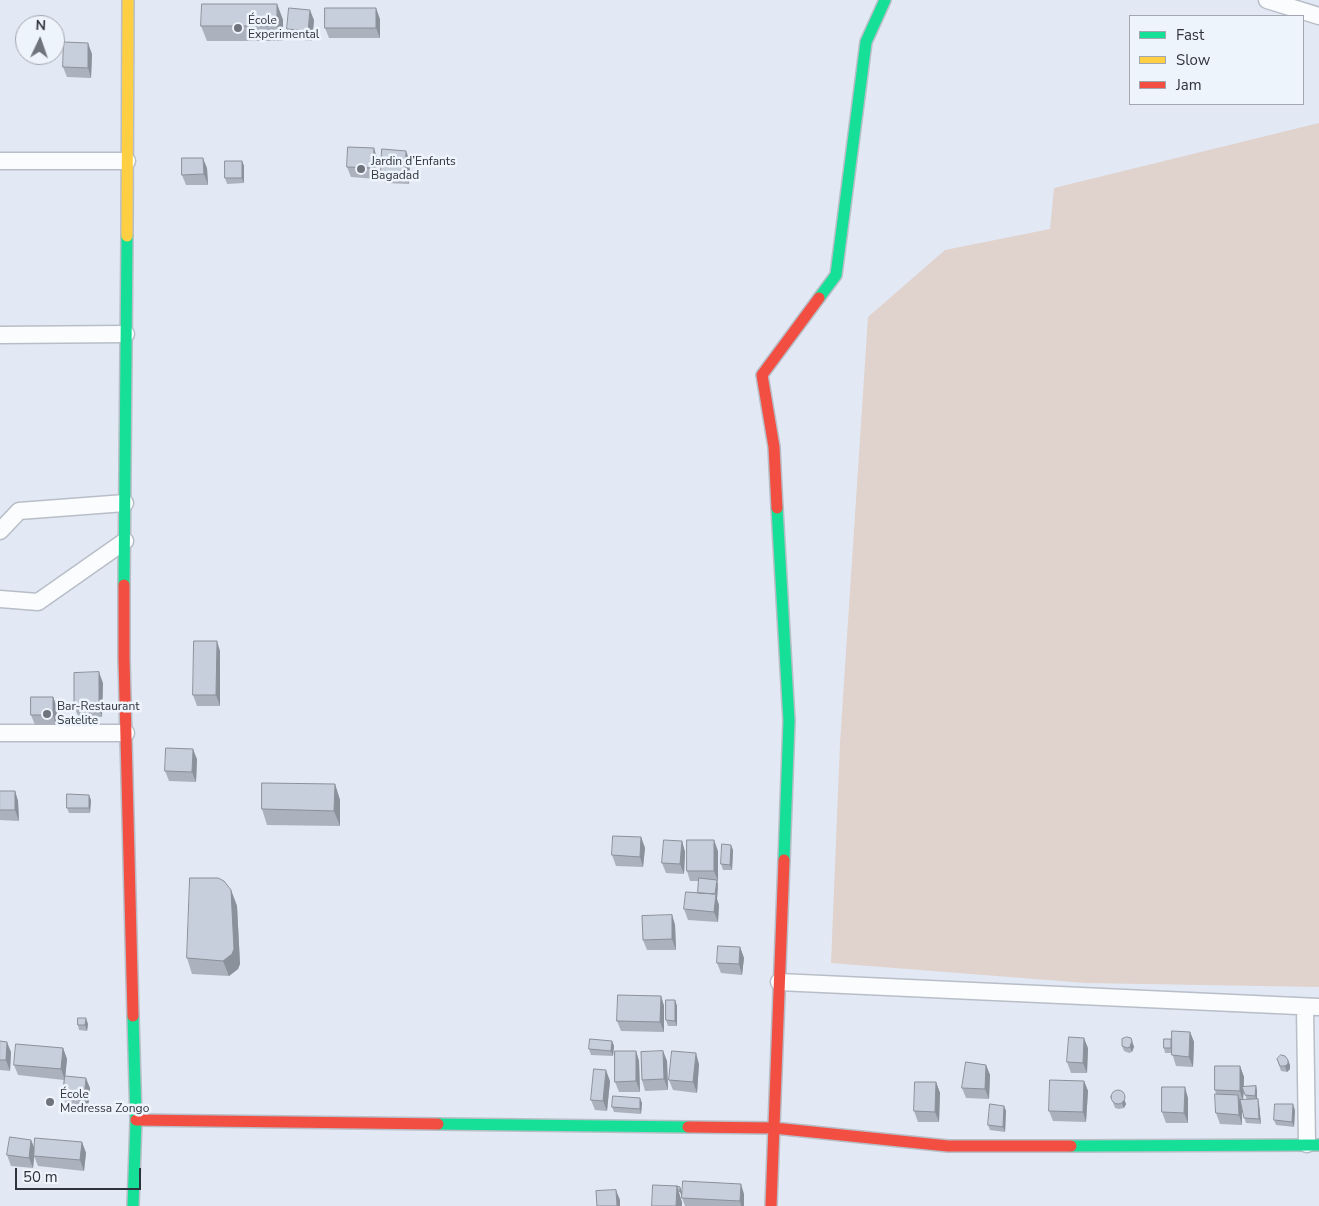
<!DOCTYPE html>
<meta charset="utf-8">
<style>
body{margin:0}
#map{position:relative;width:1319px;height:1206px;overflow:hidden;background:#e2e9f4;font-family:"Nunito Sans",sans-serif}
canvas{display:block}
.legend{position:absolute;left:1129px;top:15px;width:175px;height:90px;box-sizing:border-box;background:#eef4fc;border:1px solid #a2a7af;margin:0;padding:6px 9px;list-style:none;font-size:15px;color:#2f343c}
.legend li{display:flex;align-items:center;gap:10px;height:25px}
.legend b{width:25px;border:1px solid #a2a7af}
.north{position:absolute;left:15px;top:15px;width:50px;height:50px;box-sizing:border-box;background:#eef4fc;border:1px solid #a2a7af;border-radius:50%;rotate:3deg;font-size:14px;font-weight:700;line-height:20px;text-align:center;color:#2f343c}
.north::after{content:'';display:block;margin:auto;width:18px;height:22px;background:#6e737c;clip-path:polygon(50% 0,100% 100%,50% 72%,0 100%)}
.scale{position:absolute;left:15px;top:1168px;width:126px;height:22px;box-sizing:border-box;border:2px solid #2f343c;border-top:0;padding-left:6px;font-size:15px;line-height:18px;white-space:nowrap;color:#2f343c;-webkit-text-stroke:4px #eef4fc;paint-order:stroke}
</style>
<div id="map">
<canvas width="1319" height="1206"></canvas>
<ul class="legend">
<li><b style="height:6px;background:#16e098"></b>Fast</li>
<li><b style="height:6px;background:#ffcf43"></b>Slow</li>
<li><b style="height:6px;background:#f24e42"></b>Jam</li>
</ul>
<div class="north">N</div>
<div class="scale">50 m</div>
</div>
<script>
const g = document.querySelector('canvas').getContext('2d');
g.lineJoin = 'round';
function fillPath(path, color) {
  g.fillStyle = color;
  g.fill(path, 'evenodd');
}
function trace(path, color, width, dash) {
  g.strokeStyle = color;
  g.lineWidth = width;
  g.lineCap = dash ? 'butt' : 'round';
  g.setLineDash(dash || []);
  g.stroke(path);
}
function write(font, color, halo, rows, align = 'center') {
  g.font = font + ' "Nunito Sans",sans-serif';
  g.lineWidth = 5;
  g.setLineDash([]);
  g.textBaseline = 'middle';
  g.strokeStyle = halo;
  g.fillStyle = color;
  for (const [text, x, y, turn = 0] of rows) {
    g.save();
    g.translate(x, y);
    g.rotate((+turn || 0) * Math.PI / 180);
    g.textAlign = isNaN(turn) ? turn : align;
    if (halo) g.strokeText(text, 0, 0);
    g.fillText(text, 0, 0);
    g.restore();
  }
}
fillPath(new Path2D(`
 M1319,123v864l-233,-4 -255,-20 9,-220 28,-426 77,-67 105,-21 4,-41z`), '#e0d2cd');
const street = new Path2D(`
 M1267,0l52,16
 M0,161h127
 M0,335l126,-1
 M0,531l19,-20 106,-8
 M0,599l38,3 87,-61
 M0,733h126
 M779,982l540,25
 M1305,1008l2,136`);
const fast = new Path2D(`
 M819,298l17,-23 30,-233 19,-42
 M777,508l12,213 -5,139
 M124,585l3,-349
 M438,1124l250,3
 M1071,1146l248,-1
 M133,1206l3,-86 -3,-104`);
const slow = new Path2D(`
 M127,236l1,-236`);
const jam = new Path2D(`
 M777,508l-3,-61 -12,-72 57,-77
 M124,585v73l9,358
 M136,1120l302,4
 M688,1127l86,1 174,18h123
 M771,1206l13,-346`);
trace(street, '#b8bec7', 19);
trace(fast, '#b8bec7', 14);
trace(slow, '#b8bec7', 14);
trace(jam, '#b8bec7', 14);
trace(street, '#fbfcfd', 16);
trace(fast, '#16e098', 11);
trace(slow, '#ffcf43', 11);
trace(jam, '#f24e42', 11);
fillPath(new Path2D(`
 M277,4l6,16v21h-76l-6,-15z
 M380,19v19h-51l-4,-10z
 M314,20l-2,21 -21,-2 -4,-10z
 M92,54l-1,24 -24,-1 -4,-10z
 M377,158l-1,21 -25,-2 -4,-10z
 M242,161l2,5v17l-17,1 -2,-6z
 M410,161l-1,23 -24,-1 -4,-10z
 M207,168l1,17h-22l-4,-10z
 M220,651v55h-23l-4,-11z
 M103,683l-1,34 -24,-1 -4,-10z
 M53,697l4,10 -1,18h-21l-4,-10z
 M197,759l-1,23 -27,-1 -4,-10z
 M335,784l5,16v26l-73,-1 -5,-16z
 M0,791h15l3,10 1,20 -19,-1z
 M91,800l-1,13h-21l-2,-5z
 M641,837l4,11 -2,19 -27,-1 -4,-11z
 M682,841l3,11 -1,22 -18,-1 -4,-10z
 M733,850l-1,20h-9l-2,-6z
 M718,851v30h-1l1,4 -1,14 2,6 -1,17 -30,-2 -4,-11 14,-16 1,-12h-9l-3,-10z
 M231,890l6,16 3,58 -2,5 -9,7 -37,-2 -5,-16z
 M672,915l3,10 1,25h-29l-4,-10z
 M740,947l4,11 -2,17 -21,-2 -4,-10z
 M661,996l3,10v26l-43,-1 -4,-10z
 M675,1000l2,6v20h-9l-2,-6z
 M88,1024l-1,7 -8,-1 -1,-5z
 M1190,1032l4,10 -1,25 -17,-1 -4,-13h-7l-1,-5z
 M0,1041l11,11 -1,19 -10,-1z
 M612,1041l2,5 -1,10 -22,-1 -2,-6z
 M1132,1041l2,6 -2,5 -3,1 -5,-2 -2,-5z
 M63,1048l4,11 -2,17 25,12 -2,20 -21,-2 -4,-10 1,-16 -46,-5 -4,-10z
 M1088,1048l-1,25h-16l-4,-11z
 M636,1051l3,10 1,31h-21l-4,-10z
 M663,1051l4,10 1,29 -23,1 -3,-11z
 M1277,1059l13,6v4l-3,3 -6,-1z
 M699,1064l-2,29 -24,-3 -4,-10z
 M986,1065l4,10 -1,24 -23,-1 -4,-10z
 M1240,1066l4,11v10l12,-1 1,5v8h1l1,5 2,20 -15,-1 -4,-13v15l-22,-1 -4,-11v-19l-1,-4zM1244,1092l3,8h-4z
 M610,1081l-3,30 -12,-1 -4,-10z
 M1084,1081l4,10 -2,31 -33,-1 -4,-10z
 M936,1082l4,11 -1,29h-21l-4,-11z
 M1111,1097l15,7 -2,4 -5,1 -4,-1z
 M1188,1098v25h-22l-4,-11z
 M642,1103l-1,11 -27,-2 -2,-5z
 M1004,1106l2,5 -1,21 -15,-2 -2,-5z
 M1295,1110l-1,17 -18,-2 -2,-5z
 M31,1140l4,9 47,-7 4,11 -2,18 -46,-5 -4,-10 -1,12 -22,-2 -4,-11z
 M744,1194v12h-59l-3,-8z`), '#abb2bd');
fillPath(new Path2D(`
 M277,4l6,16v21l-6,-15z
 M376,8l4,11v19l-4,-10z
 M310,10l4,10 -2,21 -4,-10z
 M88,43l4,11 -1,24 -3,-10z
 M374,148l3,10 -1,21 -3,-11z
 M406,151l4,10 -1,23 -4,-10z
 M203,158l4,10 1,17 -4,-11z
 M242,161l2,5v17l-2,-5z
 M217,641l3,10v55l-4,-11z
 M99,672l4,11 -1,34 -3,-11z
 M53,697l4,10 -1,18 -3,-10z
 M193,749l4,10 -1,23 -4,-10z
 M335,784l5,16v26l-6,-15z
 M15,791l3,10 1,20 -4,-11z
 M89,795l2,5 -1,13 -1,-5z
 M641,837l4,11 -2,19 -3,-10z
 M714,840l4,11v30l-4,-10z
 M682,841l3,11 -1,22 -4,-10z
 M731,845l2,5 -1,20 -2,-5z
 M717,880l1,5 -1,14 2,6 -1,17 -4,-10z
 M231,890l6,16 3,58 -2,5 -9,7 -6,-15z
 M672,915l3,10 1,25 -4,-11z
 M740,947l4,11 -2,17 -3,-11z
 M661,996l3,10v26l-4,-10z
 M675,1000l2,6v20l-2,-5z
 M86,1018l2,6 -1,7 -2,-6z
 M1190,1032l4,10 -1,25 -4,-10z
 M1084,1038l4,10 -1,25 -4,-10z
 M612,1041l2,5 -1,10 -2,-5z
 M1132,1041l2,6 -2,5 -2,-5z
 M7,1042l4,10 -1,19 -4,-11z
 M63,1048l4,11 -2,21 -4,-11z
 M636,1051l3,10 1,31 -4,-11z
 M663,1051l4,10 1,29 -4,-11z
 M696,1053l3,11 -2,29 -4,-11z
 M1288,1060l2,5v4l-3,3 -2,-6z
 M986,1065l4,10 -1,24 -4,-10z
 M1240,1066l4,11 -1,24 -3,-10z
 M606,1070l4,11 -3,30 -4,-10z
 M86,1078l4,10 -2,20 -4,-10z
 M1084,1081l4,10 -2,31 -3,-10z
 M936,1082l4,11 -1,29 -4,-10z
 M1256,1086l1,5v10l-2,-5z
 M1185,1087l3,11v25l-4,-10z
 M1238,1095l4,11v19l-3,-10z
 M640,1098l2,5 -1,11 -1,-5z
 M1124,1098l2,6 -2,4 -2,-5z
 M1258,1099l1,5 2,20 -2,-5z
 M1293,1104l2,6 -1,17 -2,-5z
 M1004,1106l2,5 -1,21 -2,-5z
 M31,1140l4,10 -2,18 -4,-10z
 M82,1142l4,11 -2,18 -4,-11z
 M741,1184l3,10v12h-3l-1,-5z
 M677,1186l5,16v4h-6z
 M680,1187l2,5v5l-2,-5z
 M616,1190l4,10v6h-3z`), '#8b919a');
const building = new Path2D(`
 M202,4h75v22h-76z
 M289,8l21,2 -2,21 -21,-2z
 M325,8h51v20h-51z
 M64,42l24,1v25l-25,-1z
 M348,147l26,1 -1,20 -26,-1z
 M382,149l24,2 -1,23 -24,-1z
 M182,158h21l1,16 -22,1z
 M225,161h17v17h-17z
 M194,641h23l-1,54h-23z
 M99,672v34h-25v-33z
 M31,697h22v18h-22z
 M166,748l27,1 -1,23 -27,-1z
 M262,783l73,1 -1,27 -72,-2z
 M0,791h15v19h-15z
 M67,794l22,1v13h-22z
 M613,836l28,1 -1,20 -28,-2z
 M664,840l18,1 -2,23 -18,-1z
 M687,840h27v31h-27z
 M722,844l9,1 -1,20 -9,-1z
 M190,878h28l6,3 7,9 3,59 -2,5 -9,7 -36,-3z
 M699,878l18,2 -2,14 -17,-1z
 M686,892l30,2 -2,18 -30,-3z
 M672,915v24l-29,1 -1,-24z
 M718,946l22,1 -1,17 -22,-1z
 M618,995l43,1 -1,26 -43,-1z
 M666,1000h9v21l-9,-1z
 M78,1018h8l-1,7h-7z
 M1172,1031l18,1 -1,25 -17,-2z
 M1069,1037l15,1 -1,25 -16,-1z
 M1127,1037l4,1 1,3 -2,6 -3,1 -5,-2v-7z
 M590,1039l22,2 -1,10 -22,-2z
 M1164,1039h7v9h-7z
 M0,1041l7,1 -1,18h-6z
 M16,1044l47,4 -2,21 -47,-4z
 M615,1051h21v30l-21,1z
 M663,1051l1,28 -22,1 -1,-28z
 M672,1051l24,2 -3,29 -24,-2z
 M1281,1055l4,1 3,4v4l-3,2h-5l-3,-7z
 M966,1062l20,3 -1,24 -23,-1z
 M1215,1066h25v25l-25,-1z
 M594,1069l12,1 -3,31 -12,-1z
 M65,1076l21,2 -2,20 -21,-2z
 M1050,1080l34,1 -1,31 -34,-1z
 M915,1082h21l-1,30 -21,-1z
 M1256,1086l-1,10 -10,-1 -3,-8z
 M1162,1087h23l-1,26 -22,-1z
 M1111 1097a7 7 0 1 1 14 0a7 7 0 1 1-14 0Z
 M1215,1094l23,1 1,20 -23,-2z
 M613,1096l27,2v11l-28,-2z
 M1258,1099l1,20 -15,-1 -4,-18z
 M990,1104l14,2 -1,21 -15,-2z
 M1275,1104h18l-1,18 -18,-2z
 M10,1137l21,3 -2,18 -22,-3z
 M35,1138l47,4 -2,18 -46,-4z
 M683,1181l58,3 -1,17 -58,-3z
 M653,1185l24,1 -1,20h-24z
 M677,1186l3,1v5l-1,-1z
 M616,1190l1,16h-20l-1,-15z`);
fillPath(building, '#c7cfdc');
trace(building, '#8b919a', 1);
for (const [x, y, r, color] of [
 [238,28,5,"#6e737c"],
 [361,169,5,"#6e737c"],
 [47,714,5,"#6e737c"],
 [50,1102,5,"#6e737c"]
]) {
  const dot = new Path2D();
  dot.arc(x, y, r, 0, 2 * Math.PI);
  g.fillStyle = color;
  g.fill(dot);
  trace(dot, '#eef4fc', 2);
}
write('12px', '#2f343c', '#eef4fc', [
 ["École",248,21],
 ["Experimental",248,35],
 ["Jardin d’Enfants",371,162],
 ["Bagadad",371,176],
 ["Bar-Restaurant",57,707],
 ["Satelite",57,721],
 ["École",60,1095],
 ["Medressa Zongo",60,1109]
], 'left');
</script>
